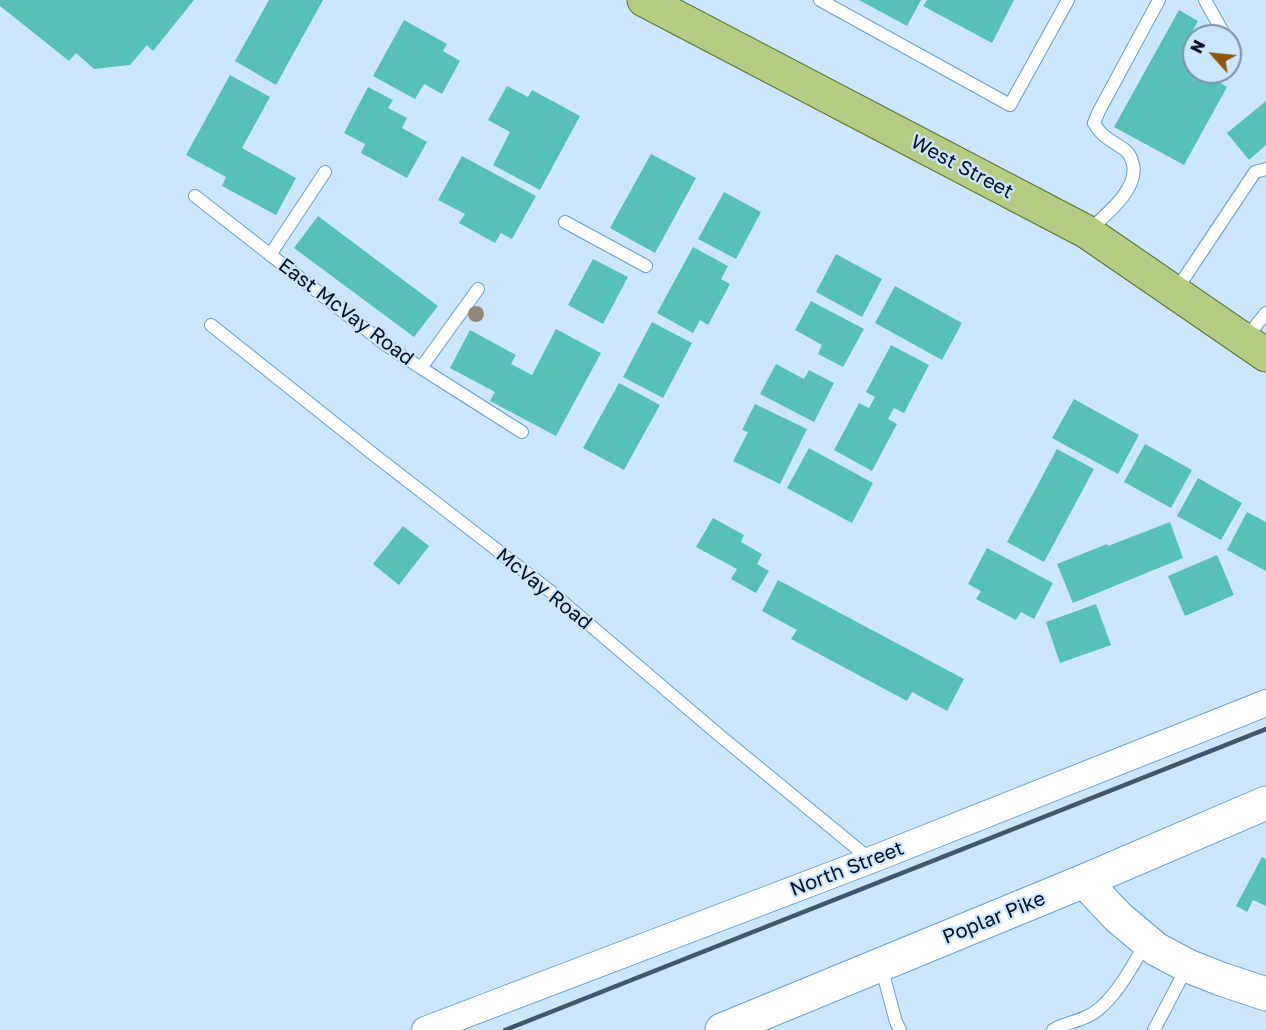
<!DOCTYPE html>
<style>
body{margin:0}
#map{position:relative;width:1266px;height:1030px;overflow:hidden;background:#cce6fe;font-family:"Golos Text",sans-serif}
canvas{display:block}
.north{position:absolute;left:1182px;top:24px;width:60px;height:60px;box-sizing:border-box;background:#cce6fe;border:2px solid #7a91a8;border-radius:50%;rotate:297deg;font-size:16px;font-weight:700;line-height:24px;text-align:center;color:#001126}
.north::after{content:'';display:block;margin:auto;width:21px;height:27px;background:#8e570c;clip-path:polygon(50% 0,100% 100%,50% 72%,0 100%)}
</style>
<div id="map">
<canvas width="1266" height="1030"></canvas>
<div class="north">N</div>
</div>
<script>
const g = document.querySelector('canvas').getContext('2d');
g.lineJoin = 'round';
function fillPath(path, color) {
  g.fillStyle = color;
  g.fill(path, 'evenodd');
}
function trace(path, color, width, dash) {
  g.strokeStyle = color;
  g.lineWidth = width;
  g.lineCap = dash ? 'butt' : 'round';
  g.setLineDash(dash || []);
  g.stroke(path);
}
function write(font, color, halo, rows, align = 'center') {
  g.font = font + ' "Golos Text",sans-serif';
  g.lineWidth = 4.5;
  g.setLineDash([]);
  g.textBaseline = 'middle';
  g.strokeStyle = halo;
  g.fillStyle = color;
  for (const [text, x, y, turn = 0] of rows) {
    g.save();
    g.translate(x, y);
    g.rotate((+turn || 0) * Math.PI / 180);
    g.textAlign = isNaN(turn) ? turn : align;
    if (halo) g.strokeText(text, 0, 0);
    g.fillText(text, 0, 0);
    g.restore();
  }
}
fillPath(new Path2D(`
 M0,0h194l-41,51 -6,-6 -17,20 -36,4 -18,-16 -7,8 -69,-55z
 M269,0h54l-47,85 -41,-24z
 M859,0h62l-14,26z
 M927,0h87l-22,43 -69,-37z
 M1179,10l19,11 -7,13 3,1v37h26l3,2 -4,8 8,5 -43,78 -70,-38z
 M404,20l43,24 -4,7 17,10 -18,33 -18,-10 -9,15 -42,-23z
 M230,75l40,22 -28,51 54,30 -20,37 -54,-29 4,-9 -40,-22z
 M507,86l21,11 4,-7 48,26 -40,74 -47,-25 17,-33 -22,-12z
 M368,87l25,13 -5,8 19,10 -5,10 25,14 -20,36 -46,-25 4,-9 -21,-11z
 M1266,101v44l-17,15 -22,-27z
 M651,154l45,24 -41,75 -45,-25z
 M462,156l74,40 -24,43 -11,-6 -6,10 -36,-20 6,-9 -27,-14z
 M724,192l37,20 -25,47 -38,-20z
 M318,216l120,90 -24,31 -120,-89z
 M693,247l35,19 -7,13 9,5 -22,41 -8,-5 -7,13 -36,-20z
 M836,254l46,25 -20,38 -46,-25z
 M593,259l35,18 -25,47 -35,-19z
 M895,286l67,37 -20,37 -67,-37z
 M811,301l53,28 -21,38 -25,-13 4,-9 -27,-15z
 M652,322l40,21 -29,55 -40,-21z
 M556,329l45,24 -45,83 -66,-35 5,-9 -45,-24 20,-38 46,25 -5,9 21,11z
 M891,345l38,20 -25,48 -10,-5 -6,11 9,5 -25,47 -38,-21 25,-47 10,5 6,-11 -9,-5z
 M776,364l28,15 5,-9 25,13 -20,39 -54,-28z
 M619,383l41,22 -36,65 -41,-22z
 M1074,399l65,36 -21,39 -66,-36z
 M755,404l52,25 -27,55 -47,-23 15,-29 -6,-2z
 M1145,444l47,26 -21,38 -47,-26z
 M809,448l64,35 -21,40 -65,-35z
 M1057,449l37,20 -50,93 -37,-20z
 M1198,478l44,25 -21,37 -44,-24z
 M1247,512l19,10v49l-39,-21z
 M713,518l31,17 -3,7 21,12 -5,10 12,7 -13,22 -25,-14 6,-10 -41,-22z
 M1170,522l13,36 -110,45 -16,-39 50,-20 1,2z
 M403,526l26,20 -30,39 -26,-21z
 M987,548l66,35 -19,36 -13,-7 -5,8 -40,-21 5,-8 -13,-7z
 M1217,555l17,40 -49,21 -17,-40z
 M778,580l186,99 -17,32 -35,-19 -5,9 -116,-62 6,-9 -35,-19z
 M1096,604l15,41 -51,18 -14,-41z
 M1262,857l4,2v47l-13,-6 -6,12 -11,-6z`), '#58c1b7');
const lane = new Path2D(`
 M820,0l190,105 58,-105
 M1205,0l20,36
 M195,196l191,149 35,23 57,-79
 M565,222l81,44
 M1087,232c17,-16 55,-44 45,-71 -1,-4 -3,-8 -7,-11 -13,-10 -23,-12 -31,-27l5,-12 60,-111
 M270,255l55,-83
 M1175,292l80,-120 11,-3
 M211,325l162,129 177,137 169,144 152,125
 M1245,339l21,-26
 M421,368l101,64
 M881,966l15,56 4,8
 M1053,1030c11,-7 24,-8 35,-14 24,-11 46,-52 58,-74
 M1154,1030l33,-63`);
const street = new Path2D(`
 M425,1030l446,-170 395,-157`);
const secondary = new Path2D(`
 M1084,881l34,36 38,32 32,17 33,13 45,15
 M722,1030l362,-149 182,-78`);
const primary = new Path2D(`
 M644,0l443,232 179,123`);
trace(lane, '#5d9fd8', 14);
trace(street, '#5d9fd8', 28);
trace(secondary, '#5d9fd8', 35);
trace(primary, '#55762d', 35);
trace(lane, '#fff', 12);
trace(street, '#fff', 26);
trace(secondary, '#fff', 33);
trace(primary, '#b5cd83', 33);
trace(new Path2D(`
 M505,1030l761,-301`), '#42566c', 4.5);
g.fillStyle = '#91887b';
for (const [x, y] of [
 [476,314]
]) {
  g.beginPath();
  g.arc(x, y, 8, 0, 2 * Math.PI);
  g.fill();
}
write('20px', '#001126', '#cce6fe', [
 ["West Street",962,167,28],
 ["East McVay Road",346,312,37],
 ["McVay Road",544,589,39],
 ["North Street",847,869,-21],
 ["Poplar Pike",994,918,-22]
]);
</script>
